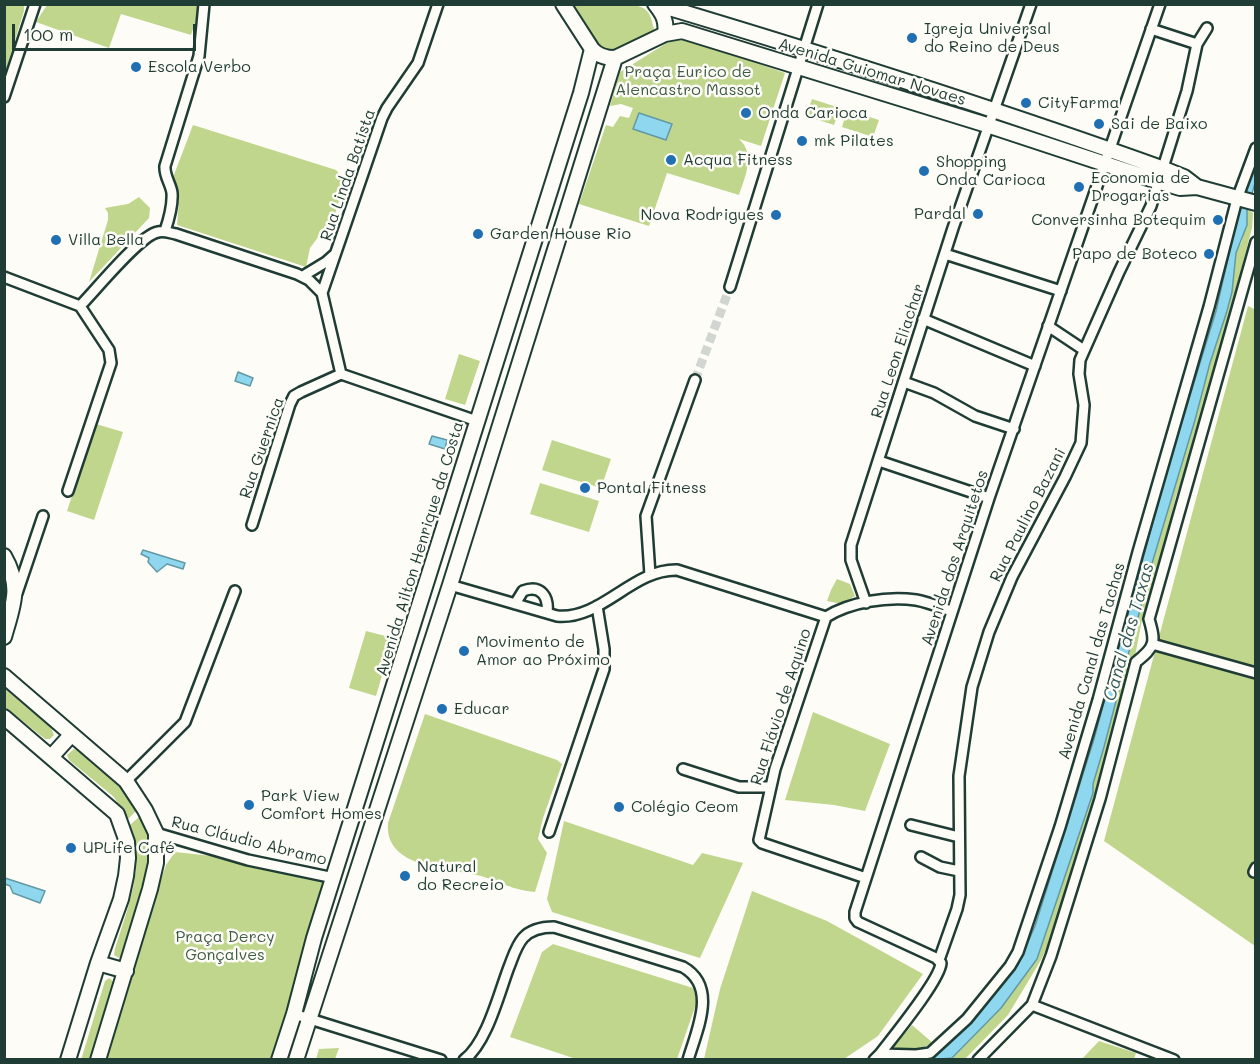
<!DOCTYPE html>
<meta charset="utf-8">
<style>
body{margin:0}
#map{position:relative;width:1260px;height:1064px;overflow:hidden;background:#fdfcf7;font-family:Mali,sans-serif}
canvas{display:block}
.frame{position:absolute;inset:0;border:6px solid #1f3d34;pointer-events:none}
.scale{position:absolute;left:12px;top:24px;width:184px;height:27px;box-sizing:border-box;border:3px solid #1f3d34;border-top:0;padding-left:8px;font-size:18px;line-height:21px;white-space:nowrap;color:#1f3d34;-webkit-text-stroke:4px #fdfcf7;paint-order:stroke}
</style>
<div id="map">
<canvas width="1260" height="1064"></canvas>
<div class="frame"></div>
<div class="scale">100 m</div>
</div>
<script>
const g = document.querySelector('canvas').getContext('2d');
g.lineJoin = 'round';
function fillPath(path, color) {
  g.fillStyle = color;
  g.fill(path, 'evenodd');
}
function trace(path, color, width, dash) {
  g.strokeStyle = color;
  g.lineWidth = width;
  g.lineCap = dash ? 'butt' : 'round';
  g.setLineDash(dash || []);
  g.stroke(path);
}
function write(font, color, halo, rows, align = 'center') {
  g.font = font + ' Mali,sans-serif';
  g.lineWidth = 5;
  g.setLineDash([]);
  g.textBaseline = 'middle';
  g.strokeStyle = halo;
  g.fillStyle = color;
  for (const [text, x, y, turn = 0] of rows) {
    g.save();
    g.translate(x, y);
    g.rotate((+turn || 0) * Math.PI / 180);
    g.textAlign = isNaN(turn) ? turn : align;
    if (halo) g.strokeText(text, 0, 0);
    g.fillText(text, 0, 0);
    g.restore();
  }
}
fillPath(new Path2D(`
 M5,4l19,1v6l-19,62z
 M47,5h154l-10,30 -70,-21 -12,34 -73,-26z
 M574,5c16,0 62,-5 72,5 6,6 6,14 9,22l-35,23c-27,-9 -29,-15 -45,-38l2,-5z
 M678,36l107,37 -24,73 -22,-7c17,15 6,38 0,56l-72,-22 -18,53 -70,-22 27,-79 7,2 7,-11 9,2 4,-10 -12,-4 -11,2 10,-34z
 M812,99l28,9 -6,17 -28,-9z
 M847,110l32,10 -6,17 -31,-10z
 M193,125l143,45 9,10 -10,34 -25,34 -4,19 -129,-42 2,-25 -7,-20z
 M139,197l11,11 -1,10 -60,64 19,-62v-7l-3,-5 23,-4z
 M1249,210l4,3 -1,15 -49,185 -9,21 -4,24 -14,38 -17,72 -17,52 -7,36 -38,141 -48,146 -8,17 -33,55 -43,44 -14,1 50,-52 36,-49 56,-166v-9l11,-37 49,-187 42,-140 15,-57 17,-52 5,-19 4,-39 6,-12 5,-30z
 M1248,306l8,4 -1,636 -151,-105z
 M459,354l21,7 -15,44 -20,-6z
 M96,424l27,8 -29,88 -27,-9z
 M552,440l59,19 -10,29 -59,-18z
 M540,483l59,18 -10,31 -59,-18z
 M837,579l13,5 5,12 -13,8 -15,-3 4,-11z
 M366,631l27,7 -17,58 -27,-8z
 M5,689l46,39 3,7 -4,4h-5l-40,-32z
 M813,712l77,32 -25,67 -31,-6 -49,-5z
 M425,714l132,46 5,4 -19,54 -5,21 9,14 -12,39c-23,-2 -34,-10 -54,-16 -31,-8 -97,-7 -93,-53z
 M74,749c24,7 51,39 63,61l-10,10 -13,-23 -45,-37 -2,-5z
 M140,816l9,21v33l-25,84 -5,4 -5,-3 1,-6c12,-40 31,-82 15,-124z
 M564,821l129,44 9,-12 41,10 -43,95 -148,-46 -5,-13z
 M175,852l73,8 86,18 -63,181 -167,1 25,-85 37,-110z
 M752,891l75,30 96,53 -45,62 -34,23h-140l16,-70z
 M553,944l140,44 4,13 -20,58h-101l-66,-22 32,-85z
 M109,978l8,7 -24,74 -12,1 24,-79z
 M912,1025l22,19 -34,9 -6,-2 1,-6z
 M1099,1041l37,12 -2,6h-52z
 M339,1048l-4,11h-19l3,-10z`), '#c0d68c');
const water = new Path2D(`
 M639,113l33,11 -6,16 -33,-11z
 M1255,162v21l-8,28v14l-11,28 -4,39 -5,19 -17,52 -15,57 -42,140 -49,187 -11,37v9l-56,166 -36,49 -49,50 -21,2 28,-26 59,-69 17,-39 59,-187 73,-269 49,-159 20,-88v-12l4,-5z
 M238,372l15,6 -3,8 -15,-5z
 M432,436l15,4 -2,9 -16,-5z
 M143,550l42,13 -2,6 -16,-5 -10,8 -9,-10 1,-4 -8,-4z
 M5,878l40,13 -5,12 -27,-10 -3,-7 -5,-2z`);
fillPath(water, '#8ed7ef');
trace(water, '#6299a4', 1.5);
trace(new Path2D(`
 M695,380l35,-93`), '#d1d6d0', 9, [9, 4.5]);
const street = new Path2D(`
 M1151,29l46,15
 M4,97l31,-93
 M165,231c4,-12 8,-25 7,-38 -1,-9 -8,-17 -7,-27l34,-110 5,-52
 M945,254l116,37
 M303,276l23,-14 9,-8
 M4,277l76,29c15,-15 60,-71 78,-74 6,-2 12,1 18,2l121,40 12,6 13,13 19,81 136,47
 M730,287l88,-283
 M322,293l60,-175 5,-10 31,-45 20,-59
 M923,319l112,47
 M1048,326l36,24
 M904,382l30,11 41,23 39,13
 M879,461l110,37
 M68,491l43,-128 -2,-13 -29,-44
 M252,525l38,-121 4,-8 7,-4 40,-18
 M650,575l-4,-59 49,-136
 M450,585l107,31c45,4 75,-47 120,-46l149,47c24,-15 61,-21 90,-17 12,2 24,7 35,11
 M17,593l26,-77
 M866,603l-15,-43v-15l102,-317 78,-224
 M515,604l8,-13c18,-7 26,6 24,22
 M826,617l-51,152 -16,71 3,3 104,35
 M1152,644l104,29
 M683,769l56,18h31
 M126,781l59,-59 50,-131
 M911,825l48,12
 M549,832l55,-163v-20l-7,-43
 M156,833l92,27 86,18
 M921,857l19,10 19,4
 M1254,872l2,-4
 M939,960l18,-51 3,-14 -1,-119 13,-89 17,-55 23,-55 53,-100 16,-34 3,-38 -5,-31 1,-14 39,-88 32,-66 36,-115 10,-47 10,-16
 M1032,1005l142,55
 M294,1014l147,46
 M880,1054l36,1 14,-2 37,-34 43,-53 8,-14 42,-125 38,-127 40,-148 71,-245 28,-108 19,-51
 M464,1060c23,-17 35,-67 45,-93 4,-10 7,-21 14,-29 8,-9 19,-11 31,-11l129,40c35,20 14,62 5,93
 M874,1060l6,-6c13,-17 60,-74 61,-91l-5,-5 -78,-36 -3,-4v-6l134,-414 171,-494
 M978,1060l54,-55 19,-49 49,-157 36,-137c19,-15 20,-19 13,-43l107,-377`);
const secondary = new Path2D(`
 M563,4l29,45c6,7 14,9 23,9l50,-24 17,-3 308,95 170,56 20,6 17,-1 59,16
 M655,4c8,10 12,17 10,30
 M656,4c171,51 341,105 508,165l20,8 13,10
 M4,556c18,31 9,49 0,81
 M4,676l122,105 19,29 11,23v30l-6,26 -52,171
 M4,717l113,97 10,28 1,16 -2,18 -5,23 -23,64 -30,97
 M52,756l19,-21
 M98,963l28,8
 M279,1060l15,-46 20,-76 267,-845 11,-44
 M296,1060l154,-475 165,-527`);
trace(street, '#1f3d34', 14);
trace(secondary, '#1f3d34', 18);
trace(street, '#fdfcf7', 9);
trace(secondary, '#fdfcf7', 14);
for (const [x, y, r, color] of [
 [912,38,6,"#1f6fb2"],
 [136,67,6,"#1f6fb2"],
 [1026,103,6,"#1f6fb2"],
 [746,113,6,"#1f6fb2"],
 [1099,124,6,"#1f6fb2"],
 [802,141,6,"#1f6fb2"],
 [671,160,6,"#1f6fb2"],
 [924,171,6,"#1f6fb2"],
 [1079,187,6,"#1f6fb2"],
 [978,214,6,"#1f6fb2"],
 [776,215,6,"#1f6fb2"],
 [1218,220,6,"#1f6fb2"],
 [478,234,6,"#1f6fb2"],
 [56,240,6,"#1f6fb2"],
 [1209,254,6,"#1f6fb2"],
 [585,488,6,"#1f6fb2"],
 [464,651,6,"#1f6fb2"],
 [442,709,6,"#1f6fb2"],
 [249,805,6,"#1f6fb2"],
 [619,807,6,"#1f6fb2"],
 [71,848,6,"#1f6fb2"],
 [405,876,6,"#1f6fb2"]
]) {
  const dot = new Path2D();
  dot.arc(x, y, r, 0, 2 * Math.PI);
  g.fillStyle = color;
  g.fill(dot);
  trace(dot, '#fdfcf7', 2);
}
write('16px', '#1f3d34', '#fdfcf7', [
 ["Igreja Universal",924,29],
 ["do Reino de Deus",924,47],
 ["Escola Verbo",148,67],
 ["CityFarma",1038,103],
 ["Onda Carioca",758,113],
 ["Sai de Baixo",1111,124],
 ["mk Pilates",814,141],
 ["Acqua Fitness",683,160],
 ["Shopping",936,162],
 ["Onda Carioca",936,180],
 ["Economia de",1091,178],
 ["Drogarias",1091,196],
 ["Pardal",966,214,"right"],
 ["Nova Rodrigues",764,215,"right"],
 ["Conversinha Botequim",1206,220,"right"],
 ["Garden House Rio",490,234],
 ["Villa Bella",68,240],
 ["Papo de Boteco",1197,254,"right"],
 ["Pontal Fitness",597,488],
 ["Movimento de",476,642],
 ["Amor ao Próximo",476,660],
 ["Educar",454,709],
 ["Park View",261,796],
 ["Comfort Homes",261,814],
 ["Colégio Ceom",631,807],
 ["UPLife Café",83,848],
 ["Natural",417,867],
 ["do Recreio",417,885]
], 'left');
write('16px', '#3f5c46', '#fdfcf7', [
 ["Praça Eurico de",688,72],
 ["Alencastro Massot",688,90],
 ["Praça Dercy",225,937],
 ["Gonçalves",225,955]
]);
write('16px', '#1f3d34', '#fdfcf7', [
 ["Avenida Guiomar Novaes",872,72,17],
 ["Rua Linda Batista",348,175,-71],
 ["Rua Leon Eliachar",898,351,-72],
 ["Rua Guernica",262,448,-71],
 ["Rua Paulino Bazani",1028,515,-63],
 ["Avenida Ailton Henrique da Costa",420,549,-73],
 ["Avenida dos Arquitetos",955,558,-72],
 ["Avenida Canal das Tachas",1092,661,-74],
 ["Rua Flávio de Aquino",781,707,-72],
 ["Rua Cláudio Abramo",249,841,14]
]);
write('italic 18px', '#355c59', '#fdfcf7', [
 ["Canal das Taxas",1129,632,-74]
]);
</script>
